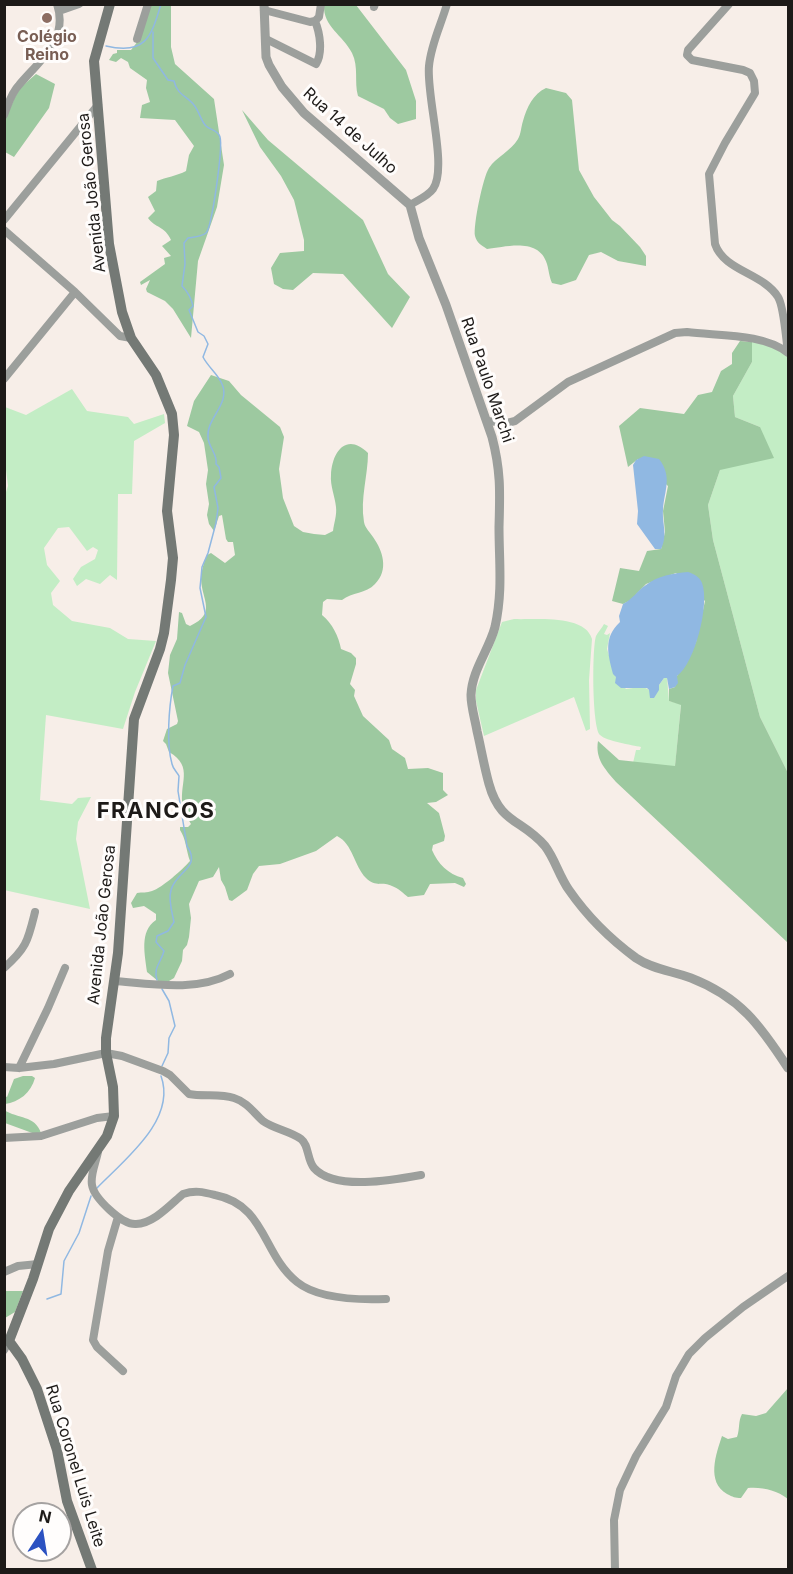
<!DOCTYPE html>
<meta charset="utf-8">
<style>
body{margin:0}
#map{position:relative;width:793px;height:1574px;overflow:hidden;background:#f7eee8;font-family:Inter,sans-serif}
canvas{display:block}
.frame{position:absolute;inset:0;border:6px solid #1d1a18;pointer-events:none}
.north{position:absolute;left:12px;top:1502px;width:60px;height:60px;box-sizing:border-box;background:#fffdfc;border:2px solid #a5a2a1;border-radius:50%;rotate:12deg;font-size:16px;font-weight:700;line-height:24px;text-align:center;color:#1d1a18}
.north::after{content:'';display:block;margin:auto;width:21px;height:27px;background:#2c52c1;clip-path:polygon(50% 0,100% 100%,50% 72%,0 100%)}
</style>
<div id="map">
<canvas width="793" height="1574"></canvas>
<div class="frame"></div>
<div class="north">N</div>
</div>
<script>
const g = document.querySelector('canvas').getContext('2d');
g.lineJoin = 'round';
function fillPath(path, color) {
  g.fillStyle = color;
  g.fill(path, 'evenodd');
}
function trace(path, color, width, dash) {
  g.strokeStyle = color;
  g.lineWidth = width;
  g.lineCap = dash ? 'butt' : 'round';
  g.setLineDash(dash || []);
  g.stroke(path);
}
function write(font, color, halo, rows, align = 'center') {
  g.font = font + ' Inter,sans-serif';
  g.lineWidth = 6;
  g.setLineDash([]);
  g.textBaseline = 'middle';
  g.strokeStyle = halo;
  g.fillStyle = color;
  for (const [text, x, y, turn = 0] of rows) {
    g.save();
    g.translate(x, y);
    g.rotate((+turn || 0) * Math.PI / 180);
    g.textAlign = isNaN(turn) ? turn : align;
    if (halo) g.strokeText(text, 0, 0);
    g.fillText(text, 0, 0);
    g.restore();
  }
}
fillPath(new Path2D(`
 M752,339l36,14v420l-28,-56 -47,-177 -5,-35 12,-35 40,-43 -25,-10 -2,-21 19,-34z
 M72,389l15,22 41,6 6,7 30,-10 1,9 -31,18 -2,53h-14l-1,86 -7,-5 -10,9 -14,-5 -9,7 -4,-7 8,-12 14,-8 3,-9 -5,-3 -6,4 -18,-24 -11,1 -14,20 3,17 13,16 -9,12 2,12 19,16 38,7 18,11 28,2 -21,51 -12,37 -77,-14 -6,85 32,4 6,-6 13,-1 -13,25 -2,17 14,70 -86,-19v-392l4,-12 -3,-24v-55l21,8z
 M514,619c21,1 71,-5 78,20l-3,41 1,49 -4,2 -12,-34 -90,39 -8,-35v-11l26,-68z
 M604,624l4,2 -4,8 3,1 3,-2 -3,16 9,28 10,12c8,-1 17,-4 23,1l10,-5 5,-7 3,-1 2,24 12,3 -6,63 -42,-4 3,-13h4l1,-3c-9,-2 -35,-6 -41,-12 -8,-8 -8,-87 -4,-99 2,-4 6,-8 8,-12z`), '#c3edc5');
fillPath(new Path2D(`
 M151,4l20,1v42l4,17 39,35 10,66 -7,42 -19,54 -7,77 -18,-29 -8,-8 -18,-9 -1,-3 4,-9 -9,5 -1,-3 25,-18 -1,-6 7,-2 -9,-10 9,-6c-6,-14 -16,-12 -23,-22l7,-7 -7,-14 8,-6 1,-10c9,-4 20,-5 29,-10l3,-16 5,-9 -19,-26 -35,-2 2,-13 8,-3 -4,-14 1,-8 -17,-12 -2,-6 -7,-4 -5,4 -7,-2 4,-6 4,-1v-3h14l7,-9z
 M324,5h32l50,65 10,31v18l-18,5 -8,-6 -6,-9 -26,-13c-4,-14 1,-29 -6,-43 -9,-18 -29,-26 -28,-48z
 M36,74l19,10 -6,24 -35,49 -9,-5 -1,-30 11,-25 5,-9z
 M546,88l20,5 6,7 7,70 15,27 18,23 8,6 20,21 6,9v10l-28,-5 -17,-9 -12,3 -13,25 -15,5 -9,-2c-3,-7 -3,-12 -5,-19 -8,-27 -41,-17 -60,-15 -6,-4 -10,-6 -12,-13 -2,-10 8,-59 14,-68 7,-11 22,-17 29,-29 3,-5 3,-12 5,-18 4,-14 10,-27 23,-33z
 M242,110l26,30 95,80 25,54 22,23 -18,31 -49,-54 -30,-1 -20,17 -10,-1 -9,-5 -3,-16 9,-15 24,-2v-11l-10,-40 -13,-24 -21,-29z
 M740,341l12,1v20l-19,34 2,21 25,10 14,31 -54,12 -12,35 5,35 47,177 28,56 -1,169 -171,-160c-11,-13 -21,-23 -18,-41l21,19 56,6 6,-61 -12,-4v-12l6,-2 2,-11 19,-34 9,-41 -29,-28 -30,11 -15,16 -8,4 -11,-3 8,-33 19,3 8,-20 14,-2 4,-17 -2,-21 5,-25 -30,-27 -10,8 -9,-41 21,-18 44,6 14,-19 14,-3 9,-21 11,-7v-11z
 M211,375l18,6 12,14 39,32 4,10 -5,32 4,29 11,28 9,6 11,2 11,1 8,-4c1,-8 4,-16 3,-24 -1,-11 -6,-21 -5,-32 1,-24 16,-43 37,-22 0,23 -8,45 -4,69 1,6 6,10 9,15 10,14 16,33 2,47 -9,10 -23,8 -33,16l-15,-1 -4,3 -1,13c10,8 17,22 19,34l10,4 5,5v6l-6,20 5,6 -1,6 9,20 26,24 3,9 13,9 3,11 20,-1 15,5v17l5,5 -12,7 -9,1 12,10 6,23 -1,5 -11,4 -1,5c6,14 16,24 31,28l3,6 -2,3 -9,-4 -25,1 -6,11 -16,2c-5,-4 -10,-9 -16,-11 -9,-5 -16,2 -26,-8 -12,-12 -13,-34 -29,-42l-21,15 -36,13 -21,2 -6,8 -6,16 -15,11 -3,-1 -4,-13 -4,-7 -2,-13 -6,10 -14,4 -10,23 2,14 -2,19 -2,8 -4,5 -1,11 -8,17 -5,3h-11l-11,-9c-2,-17 -8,-41 9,-52v-6l-12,-8 -11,2 -2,-5 6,-10c5,-1 10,0 15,-2 10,-3 31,-22 38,-30 -4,-11 -4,-22 -10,-31v-3h8l3,-3c-3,-5 -7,-11 -8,-17 -5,-23 12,-40 -14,-55l-3,-8 -3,-3 4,-12 10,-5 1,-3 -10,-48 2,-18 7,-16 2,-27 3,1 4,11 4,2c27,-13 12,-25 11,-47 0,-7 3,-17 6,-24l4,-2 14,10 10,-8 -2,-13h-5l-2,-3 -4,-24 -3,1 -5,15 -5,-7 -2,-9 2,-11 -3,-20 2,-14 -4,-27 -5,-11 -12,-6 7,-25z
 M23,1076h9l3,2c-4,15 -16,24 -30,26v-8l2,1 7,-18z
 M4,1110c14,9 31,5 37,23l-6,1 -30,-11z
 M4,1286l2,5h17l-8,21 -10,6z
 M788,1388v111c-12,-9 -25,-12 -40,-11l-7,10c-6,0 -8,-1 -14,-4 -21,-12 -11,-40 -5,-58l6,3 9,-2c3,-8 1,-16 5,-23l14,2 10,-3z`), '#9dc9a0');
fillPath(new Path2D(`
 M644,456l15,3c14,18 5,32 4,51 -1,14 5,25 -2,39h-6l-18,-25 1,-13 -5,-46 3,-5z
 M688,572c6,2 12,5 14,11 8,21 -7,80 -25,93l1,7 -3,4 -6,2 -2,-11h-3l-5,7v5l-5,8h-4l-1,-8 -2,-2h-26l-6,-5 1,-6 -3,-3c-5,-20 -10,-36 7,-52l-1,-6 4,-12c10,-5 14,-13 23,-19 11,-9 28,-12 42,-13z`), '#90b8e2');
trace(new Path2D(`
 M153,32v26l15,22 6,1c3,14 13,15 20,24 5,6 7,16 12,21 4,4 12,4 14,11 3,11 -8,90 -14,96 -5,4 -12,4 -18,5l-4,5 1,21 -3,22c6,6 9,11 11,20l-4,4 9,22 6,4 4,8 -5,13c5,10 15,17 19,27 9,19 -16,35 -14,53 0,10 10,17 8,27l3,3 2,11 -7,9 4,21 -2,15 -8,30 -6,14 -2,21 6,29 -21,48 -5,18 -7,3c-4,21 -7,57 -1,78 1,5 5,8 7,12l-1,15 9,55c15,22 -11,25 -16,44 -3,10 1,22 3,32l-6,9 -11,5 -1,6 8,9c-3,12 -11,16 -7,29
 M106,46c39,9 45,-8 55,-42
 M162,1066l6,-13 1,-15 6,-12 -6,-25 -7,-12
 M97,1188c27,-28 80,-68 64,-112
 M47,1299l14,-5 3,-33 15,-28 12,-37`), '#90b8e2', 1.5);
trace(new Path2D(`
 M729,4l-41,46 -1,5 5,5 51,10 7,3 4,8 1,12 -30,50 -16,31 6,70c9,27 48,29 63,53 6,9 8,43 10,55
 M374,7l1,-3
 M264,10l46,12 5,-1 4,-4 2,-13
 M59,11l20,-7
 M137,39l11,-35
 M266,39l50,25c7,-11 4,-31 -1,-43
 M4,115c4,-10 7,-22 15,-30 20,-24 50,-45 38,-81
 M410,205c8,-5 18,-9 23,-16 15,-21 -7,-93 -4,-123 2,-22 12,-41 18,-62
 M4,220l94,-115
 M4,230l71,62 45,44 11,2
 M4,379l71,-87
 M487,421l20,2 8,-2 53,-39 107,-49 12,-1c30,4 77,1 101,21
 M4,968c23,-20 24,-28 31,-56
 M114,981c38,3 82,11 116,-7
 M4,1067l15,1 35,-4 52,-11 16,3 41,15 7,4 19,19c14,3 31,-1 45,4 13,4 20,15 29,23 11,8 27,10 38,18 8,6 6,21 13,29 20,23 80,12 107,7
 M19,1068l29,-60 17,-40
 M4,1138l37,-2 56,-18 17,-2
 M98,1152c-2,10 -8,23 -6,33 2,13 30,40 44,39 17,0 34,-19 47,-30 12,-4 20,-2 32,1 51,10 47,59 82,87 21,17 63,18 89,17
 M118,1217l-10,34 -15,89 4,7 26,24
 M4,1272l14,-6 20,-2
 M4,1350l5,-9
 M615,1570l-1,-50 6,-30 16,-34 30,-49 10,-31 13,-22 16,-16 38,-31 45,-31`), '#9c9f9c', 8);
trace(new Path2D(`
 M264,4l2,53 3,8 13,22 22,26 106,92 9,33 27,67 46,132c9,34 8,56 7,90 0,35 4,64 -4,100 -6,23 -23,43 -24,68 0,12 4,24 6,36 4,17 7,35 12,53 11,40 33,35 56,62 10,13 14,30 24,44 18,26 41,49 67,68 16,11 36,13 55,20 49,19 69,47 97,90`), '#9c9f9c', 9);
trace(new Path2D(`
 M92,1570l-25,-69 -10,-51 -20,-61 -15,-30 -13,-18 24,-62 16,-50 20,-38 38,-55 7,-20 -1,-29 -7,-34v-15l12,-85 16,-234 26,-70 4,-16 7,-53 2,-22 -6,-47 7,-76 -2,-21 -16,-39 -25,-37 -9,-26 -13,-68 -15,-183 16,-57`), '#747975', 10);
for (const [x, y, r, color] of [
 [47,18,6,"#8d6e63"]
]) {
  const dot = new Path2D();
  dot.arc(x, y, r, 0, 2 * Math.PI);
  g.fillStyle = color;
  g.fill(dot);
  trace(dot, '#fffdfc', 2);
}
write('bold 16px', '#785e54', '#fffdfc', [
 ["Colégio",47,37],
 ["Reino",47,55]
]);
write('16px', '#1d1a18', '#fffdfc', [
 ["Rua 14 de Julho",350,131,42],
 ["Avenida João Gerosa",92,193,-96],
 ["Rua Paulo Marchi",487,380,71],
 ["Avenida João Gerosa",102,925,-84],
 ["Rua Coronel Luis Leite",75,1466,73]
]);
g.letterSpacing = '1.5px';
write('bold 22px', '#1d1a18', '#fffdfc', [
 ["FRANCOS",156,811]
]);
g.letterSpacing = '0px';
</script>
